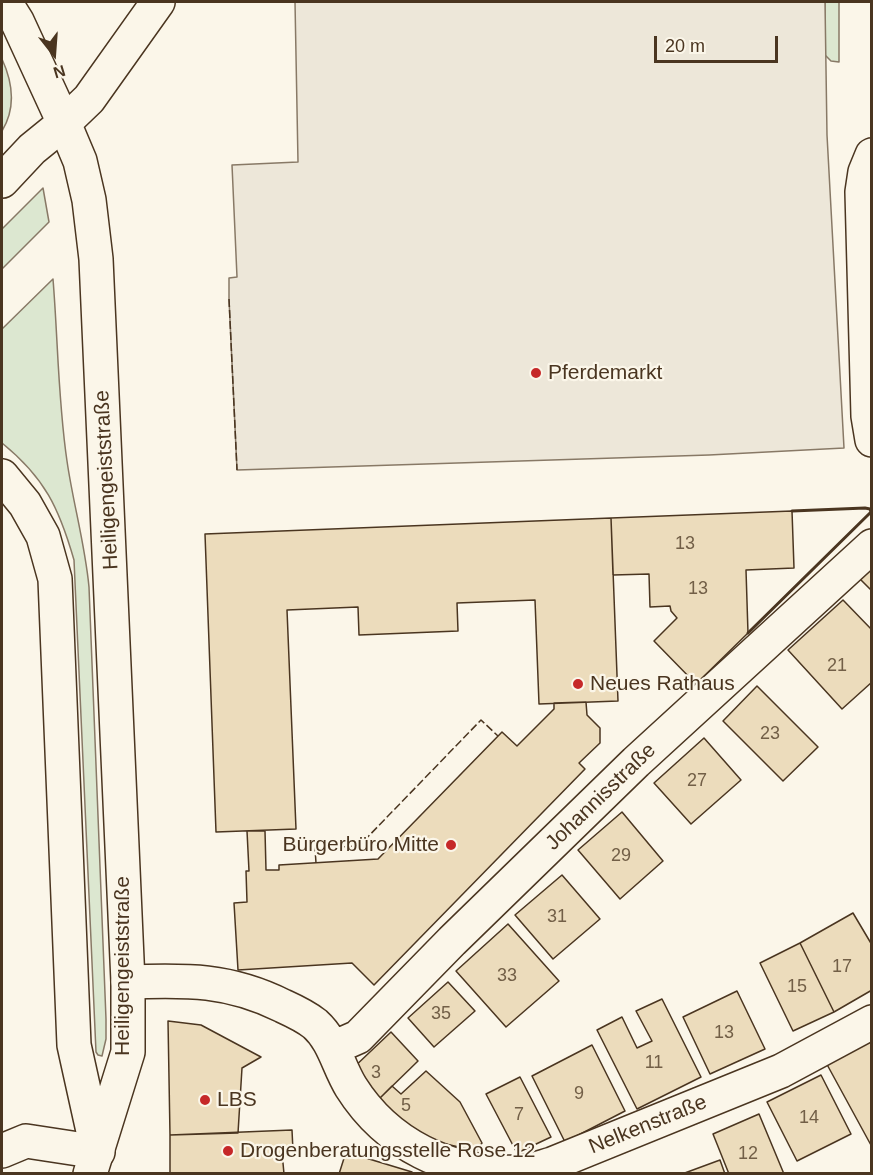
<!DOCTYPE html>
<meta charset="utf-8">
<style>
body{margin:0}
#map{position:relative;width:873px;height:1175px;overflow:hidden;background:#fbf6e9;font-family:Helvetica,sans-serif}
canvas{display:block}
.frame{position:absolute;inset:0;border:3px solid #4a3520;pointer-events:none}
.north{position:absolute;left:24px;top:24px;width:60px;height:60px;-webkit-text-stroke:4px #fbf6e9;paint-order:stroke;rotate:163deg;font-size:16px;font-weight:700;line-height:24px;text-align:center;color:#4a3520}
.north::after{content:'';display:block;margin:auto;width:21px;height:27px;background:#4a3520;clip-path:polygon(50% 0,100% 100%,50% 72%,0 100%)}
.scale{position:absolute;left:654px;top:36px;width:124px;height:27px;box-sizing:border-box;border:3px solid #4a3520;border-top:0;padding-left:8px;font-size:18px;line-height:21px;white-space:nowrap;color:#4a3520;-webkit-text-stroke:4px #fbf6e9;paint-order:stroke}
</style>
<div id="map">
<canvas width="873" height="1175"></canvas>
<div class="frame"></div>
<div class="north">N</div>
<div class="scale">20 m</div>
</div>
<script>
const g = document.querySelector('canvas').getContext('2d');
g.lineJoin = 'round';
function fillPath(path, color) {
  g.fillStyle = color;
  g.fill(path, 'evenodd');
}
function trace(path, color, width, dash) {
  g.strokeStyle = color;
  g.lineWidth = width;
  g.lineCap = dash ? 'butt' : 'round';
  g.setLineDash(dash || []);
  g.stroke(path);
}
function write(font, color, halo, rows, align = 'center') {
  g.font = font + ' Helvetica,sans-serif';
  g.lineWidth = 4.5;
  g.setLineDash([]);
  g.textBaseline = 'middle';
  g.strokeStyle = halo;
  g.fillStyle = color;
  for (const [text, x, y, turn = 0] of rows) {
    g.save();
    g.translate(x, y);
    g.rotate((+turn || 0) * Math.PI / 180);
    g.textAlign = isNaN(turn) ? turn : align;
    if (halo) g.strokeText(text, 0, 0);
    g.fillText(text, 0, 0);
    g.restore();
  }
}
const green = new Path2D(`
 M825,2h14v60l-8,-1 -6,-6z
 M2,59c11,24 14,49 0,72z
 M43,188l6,34 -47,47v-40z
 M53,279c5,61 5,122 14,182 6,42 18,83 22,126l17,432v20l-4,17 -4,-1 -2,-3 -22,-492c-15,-52 -29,-82 -72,-117v-114z`);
fillPath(green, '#dce7d0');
trace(green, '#887966', 1.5);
const parking = new Path2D(`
 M295,2h530l2,133 17,313 -135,7 -472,15 -8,-171v-21l8,-1 -5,-112 66,-3z`);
fillPath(parking, '#ede7d9');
trace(parking, '#887966', 1.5);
const building = new Path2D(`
 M792,511l2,57 -48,2 2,63 -52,51 -42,-43 23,-23 -6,-7 -1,-5 -20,1 -1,-33 -36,1 -2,-57z
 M611,518l7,183 -79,3 -4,-104 -78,3 1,28 -99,4 -1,-28 -71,3 9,219 -80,3 -11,-298z
 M872,566v25l-13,-13z
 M843,600l29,30v52l-30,27 -54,-59z
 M757,686l61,61 -35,34 -60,-60z
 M586,702l1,13 13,13v15l-21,20 6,6 -211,216 -22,-22 -114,7 -4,-67 13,-1 -1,-31h3l-2,-40h18l1,39h13v-5l99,-6 124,-127 15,14 37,-37v-6z
 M704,738l37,42 -50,44 -37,-41z
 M622,812l41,49 -43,38 -42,-49z
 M562,875l38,44 -47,40 -38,-44z
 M853,913l19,32v45l-38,22 -34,-69z
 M508,924l51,57 -53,46 -50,-56z
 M800,943l34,69 -41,19 -33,-68z
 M448,982l27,29 -41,36 -26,-29z
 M737,991l28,58 -55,25 -27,-57z
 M662,999l39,78 -64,32 -40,-79 25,-13 15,31 15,-7 -16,-30z
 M168,1021l33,4 60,32 -19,11 -4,65 -68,2z
 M391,1032l27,29 -39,38 -28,-29z
 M872,1034v113l-48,-88z
 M592,1045l33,66 -60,31 -33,-66z
 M426,1071l34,31 22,41 -6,8 -56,-13 -41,-39 13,-13 9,8z
 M821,1075l30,59 -54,27 -30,-59z
 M520,1077l31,60 -34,16 -31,-59z
 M759,1114l25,60h-55l-16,-40z
 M292,1130l1,21 -11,1 2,22h-114v-39z
 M346,1152l66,20v2h-73z
 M720,1160l5,14h-43z`);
fillPath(building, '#ecdcbc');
trace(building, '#4a3520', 1.5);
const minor = new Path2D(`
 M872,155l-7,17 -3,20 6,224 4,24
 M128,982c59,-2 101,-3 155,24 11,5 22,10 32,18 19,17 23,42 36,63 36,57 98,88 166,85 11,0 24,-5 35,-8l229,-93 91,-49
 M333,1048l25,-11 94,-96 184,-179 236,-216
 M2,1151l24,-10 72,11`);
const tertiary = new Path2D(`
 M2,476l23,28 18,32 12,43 19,466 23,104
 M90,1174l38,-122v-70l-32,-723 -7,-59 -9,-39 -16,-38 25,-24 69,-97`);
const secondary = new Path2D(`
 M2,181l30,-32 32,-26 -47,-102 -12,-19`);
trace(minor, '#4a3520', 36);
trace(tertiary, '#4a3520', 36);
trace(secondary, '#4a3520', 36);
trace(minor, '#fbf6e9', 33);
trace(tertiary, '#fbf6e9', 33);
trace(secondary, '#fbf6e9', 33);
trace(new Path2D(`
 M229,299l8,171
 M316,863l-1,-15 44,-2 122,-126 17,16`), '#4a3520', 1.5, [8, 3]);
trace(new Path2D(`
 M748,633l123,-121 -1,-3 -5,-1 -73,3`), '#4a3520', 3);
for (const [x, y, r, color] of [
 [536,373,6,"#c62828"],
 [578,684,6,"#c62828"],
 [451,845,6,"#c62828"],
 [205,1100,6,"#c62828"],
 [228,1151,6,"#c62828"]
]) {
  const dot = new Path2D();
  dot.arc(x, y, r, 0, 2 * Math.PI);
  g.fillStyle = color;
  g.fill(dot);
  trace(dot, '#fbf6e9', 2);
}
write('18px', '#725f47', null, [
 ["13",685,544],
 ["13",698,589],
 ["21",837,666],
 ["23",770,734],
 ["27",697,781],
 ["29",621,856],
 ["31",557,917],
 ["17",842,967],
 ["33",507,976],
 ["15",797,987],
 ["35",441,1014],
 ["13",724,1033],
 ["11",654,1063],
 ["3",376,1073],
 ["9",579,1094],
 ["5",406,1106],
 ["7",519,1115],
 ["14",809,1118],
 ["12",748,1154]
]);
write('21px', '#4a3520', '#fbf6e9', [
 ["Pferdemarkt",548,373],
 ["Neues Rathaus",590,684],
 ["Bürgerbüro Mitte",439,845,"right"],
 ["LBS",217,1100],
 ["Drogenberatungsstelle Rose 12",240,1151]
], 'left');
write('21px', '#4a3520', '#fbf6e9', [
 ["Heiligengeiststraße",107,480,-93],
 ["Johannisstraße",601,797,-44],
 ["Heiligengeiststraße",123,966,-90],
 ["Nelkenstraße",648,1125,-22]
]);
</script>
